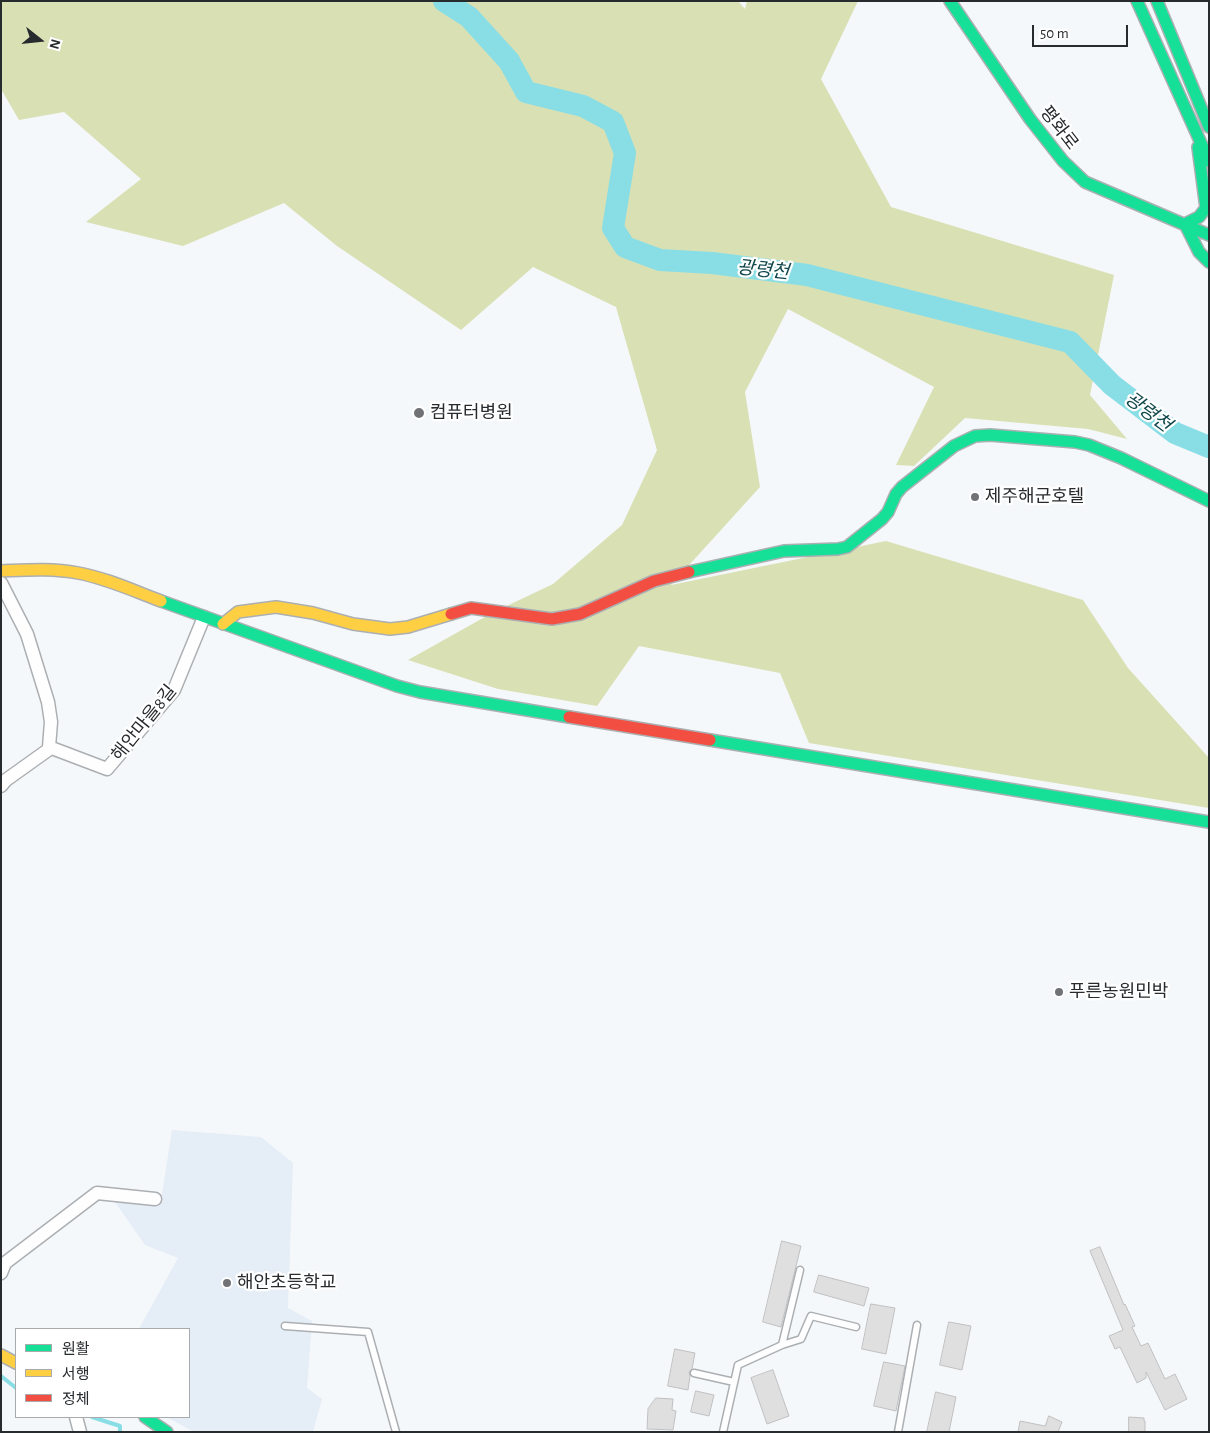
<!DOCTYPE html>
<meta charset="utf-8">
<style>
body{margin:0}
#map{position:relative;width:1210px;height:1433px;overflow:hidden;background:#f5f8fb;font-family:"Alegreya Sans","Noto Sans KR",sans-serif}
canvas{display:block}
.frame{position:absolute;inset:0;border:2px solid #282b2e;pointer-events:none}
.legend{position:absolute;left:15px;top:1328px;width:175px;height:90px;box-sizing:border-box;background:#fff;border:1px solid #a9aaab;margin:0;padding:6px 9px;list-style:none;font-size:15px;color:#282b2e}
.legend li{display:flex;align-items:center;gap:10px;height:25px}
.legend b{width:25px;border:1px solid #a9aaab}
.north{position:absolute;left:15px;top:15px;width:50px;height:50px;-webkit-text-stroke:4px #fff;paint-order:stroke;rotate:106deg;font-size:14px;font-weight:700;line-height:20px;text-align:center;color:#282b2e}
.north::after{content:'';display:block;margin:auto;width:18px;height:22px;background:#282b2e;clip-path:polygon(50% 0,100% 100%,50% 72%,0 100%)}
.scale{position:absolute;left:1032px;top:25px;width:96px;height:22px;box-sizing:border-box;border:2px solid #282b2e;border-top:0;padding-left:6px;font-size:15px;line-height:18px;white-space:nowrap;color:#282b2e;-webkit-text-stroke:4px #fff;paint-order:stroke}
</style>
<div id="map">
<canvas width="1210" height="1433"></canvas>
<div class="frame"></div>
<ul class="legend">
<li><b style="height:6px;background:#16e098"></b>원활</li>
<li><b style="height:6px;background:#ffcf43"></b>서행</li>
<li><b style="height:6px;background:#f24e42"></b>정체</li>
</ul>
<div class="north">N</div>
<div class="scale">50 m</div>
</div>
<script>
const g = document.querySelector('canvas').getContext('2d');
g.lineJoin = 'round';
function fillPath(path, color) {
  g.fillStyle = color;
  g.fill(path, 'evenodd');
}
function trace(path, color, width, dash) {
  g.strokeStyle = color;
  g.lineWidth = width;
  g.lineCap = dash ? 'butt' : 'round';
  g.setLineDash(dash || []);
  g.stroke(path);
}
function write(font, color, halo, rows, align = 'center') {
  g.font = font + ' "Alegreya Sans","Noto Sans KR",sans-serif';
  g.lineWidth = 4.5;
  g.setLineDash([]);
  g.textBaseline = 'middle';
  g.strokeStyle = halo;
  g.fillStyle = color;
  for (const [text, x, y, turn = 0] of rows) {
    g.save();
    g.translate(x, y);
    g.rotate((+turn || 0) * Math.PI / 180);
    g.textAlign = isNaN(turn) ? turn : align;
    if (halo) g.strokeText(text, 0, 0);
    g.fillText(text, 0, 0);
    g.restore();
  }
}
fillPath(new Path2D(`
 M172,1130l89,7 32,26 -5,145 24,13 -5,67 15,11 -9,33h-119l-28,-15h23v-88h-50l39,-71 -33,-13 -30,-43 47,-8z`), '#e5edf6');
fillPath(new Path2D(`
 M1,1h737l7,8 2,-8h111l-37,78 70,128 223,68 -24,120 37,44 -39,-10 -123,-11 -51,48 -18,-1 38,-78 -146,-78 -43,83 15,95 -89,98 215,-44 197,59 45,68 81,90v50l-400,-65 -29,-70 -141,-27 -42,60 -99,-17 -90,-29 84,-47 61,-29 69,-59 35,-75 -41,-143 -83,-40 -72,63 -124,-84 -53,-43 -101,43 -97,-24 55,-43 -77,-67 -45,8 -18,-31z`), '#d8e0b4');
trace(new Path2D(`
 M1,1376l15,12
 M92,1417l28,9v6`), '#89dee6', 4);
trace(new Path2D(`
 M444,1l25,16 40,44 17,31 57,14 30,16 12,31 -12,75 12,19 35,13 52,3 95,12 263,67 42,43 63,48 34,14`), '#89dee6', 22);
const building = new Path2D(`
 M782,1241l19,5 -20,81 -18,-5z
 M1100,1247l24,58 1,-1 10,22 -3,1 9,19 7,-3 17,36 10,-5 12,25 -22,11 -19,-38v6l-9,5 -17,-36 -5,2 -6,-13 14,-6 -33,-79z
 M819,1275l50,13 -5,18 -50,-14z
 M871,1304l24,4 -9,46 -24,-5z
 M949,1322l22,4 -9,44 -22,-5z
 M675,1349l20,4 -3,16 -3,3 1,4 -2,14 -20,-4z
 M884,1362l21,4 -9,45 -22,-5z
 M773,1370l16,46 -22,8 -16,-46z
 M696,1391l18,4 -5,21 -18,-4z
 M936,1392l20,5 -7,35h-22z
 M656,1398l17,1 -1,11 4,1 -3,19 -26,-1 1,-20z
 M1049,1416l13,6 -4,10h-40l2,-11 25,5z
 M1129,1417l15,1v3h1v11h-16z`);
fillPath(building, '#dfdfe0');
trace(building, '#c0c0c0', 1);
const lane = new Path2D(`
 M285,1326l83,6 28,100
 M782,1345l18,-75
 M694,1373l40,9
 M723,1432l15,-67 44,-20 19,-6 10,-23 45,11
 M898,1432l19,-107`);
const street = new Path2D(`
 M1,583l26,51 21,68 3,20 -2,25
 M49,747l58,22 67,-79 30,-73
 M1,786l5,-6 42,-30 1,-3
 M1,1273l4,-10 92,-70 58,6
 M76,1417l4,15`);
const fast = new Path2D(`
 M950,1l80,118 33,42 22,21 124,53
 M1137,1l72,160
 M1157,1l52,126
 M1185,224l14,-7 7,-9 -8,-61
 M1185,224l14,28 10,10
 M689,572l95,-21 54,-2 9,-2 35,-28 6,-7 8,-18 6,-7 52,-41 21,-10 15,-1 85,7 14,3 32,13 88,43
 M161,601l236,85 23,6 149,25
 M710,740l499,82
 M145,1417l22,15`);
const slow = new Path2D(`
 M1,571c25,-1 51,-3 77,2 28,5 56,18 83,28
 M223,624l15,-12 38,-5 37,6 40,11 37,5 18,-2 43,-13
 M1,1355l15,8`);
const jam = new Path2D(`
 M451,614l20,-6 81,11 28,-5 74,-33 35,-9
 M569,717l141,23`);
trace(lane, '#acafb2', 9);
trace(street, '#acafb2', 15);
trace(fast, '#acafb2', 14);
trace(slow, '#acafb2', 14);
trace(jam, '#acafb2', 14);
trace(lane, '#fefefe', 6);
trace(street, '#fefefe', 12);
trace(fast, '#16e098', 11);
trace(slow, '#ffcf43', 11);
trace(jam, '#f24e42', 11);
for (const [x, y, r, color] of [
 [419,413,6,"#707376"],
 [975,497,5,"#707376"],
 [1059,992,5,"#707376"],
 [227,1283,5,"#707376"]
]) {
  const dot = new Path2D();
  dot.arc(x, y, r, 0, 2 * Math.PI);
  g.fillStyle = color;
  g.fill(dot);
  trace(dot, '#fff', 2);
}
write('18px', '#282b2e', '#fff', [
 ["평화로",1059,128,52],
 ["해안마을8길",144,723,-51]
]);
write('18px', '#282b2e', '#fff', [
 ["컴퓨터병원",430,413],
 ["제주해군호텔",985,497],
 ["푸른농원민박",1069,992],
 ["해안초등학교",237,1283]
], 'left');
write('italic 19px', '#13494d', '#fff', [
 ["광령천",763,270,6],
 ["광령천",1148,412,37]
]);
</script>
